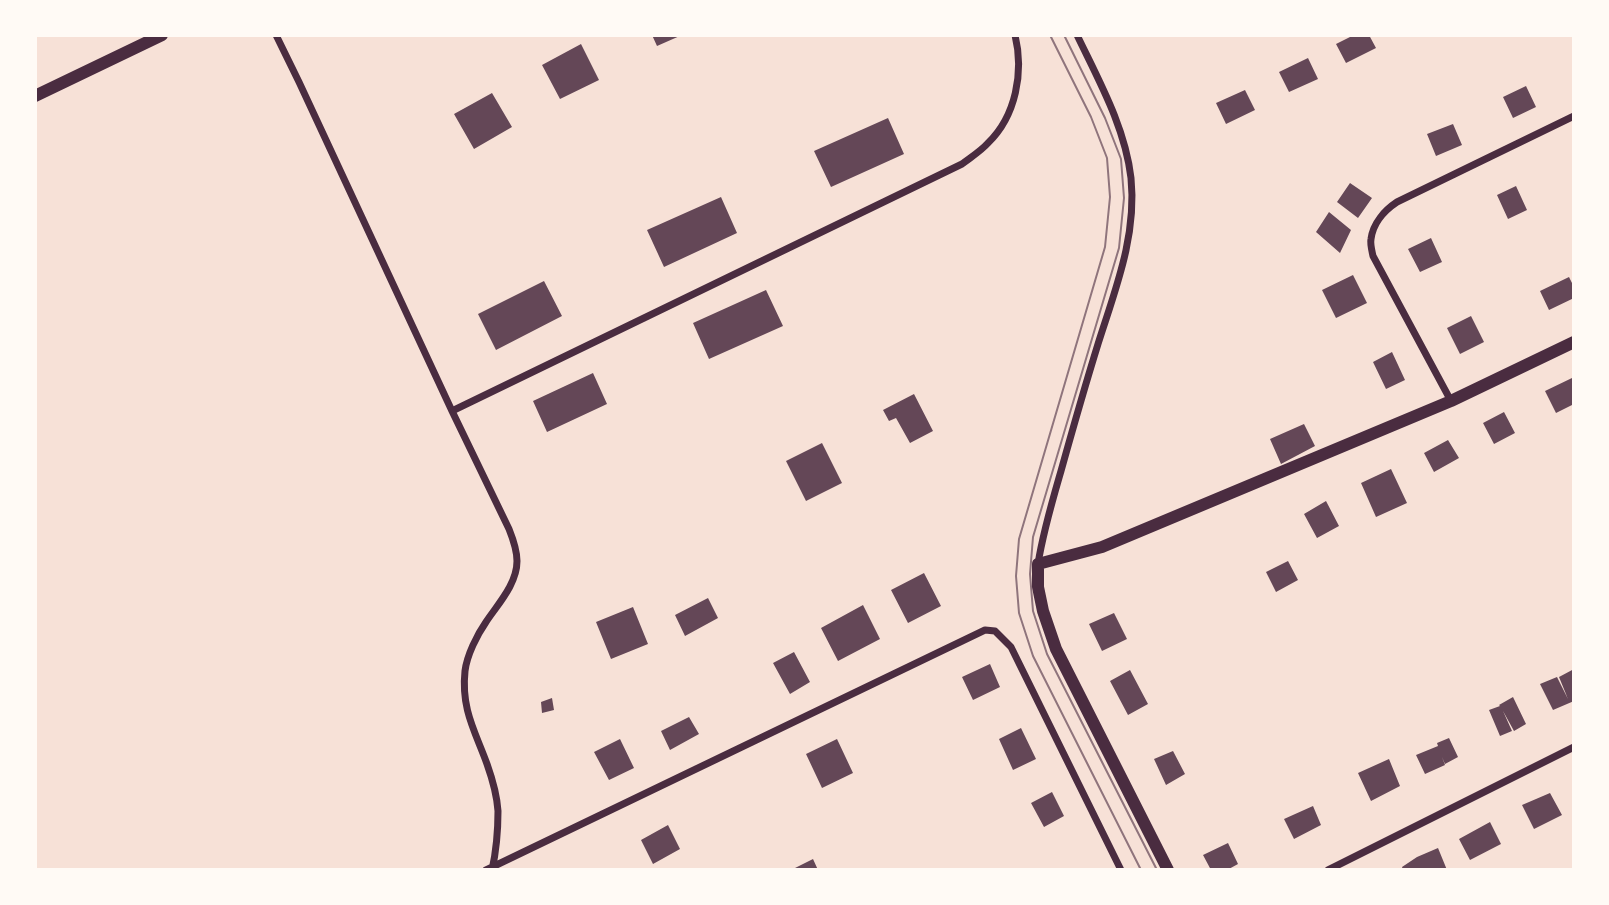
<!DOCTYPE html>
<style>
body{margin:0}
#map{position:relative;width:1609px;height:905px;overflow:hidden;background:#f7e1d7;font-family:"DejaVu Sans",sans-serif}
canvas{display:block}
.frame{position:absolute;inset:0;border:37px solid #fffaf5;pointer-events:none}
</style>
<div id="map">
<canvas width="1609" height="905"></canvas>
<div class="frame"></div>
</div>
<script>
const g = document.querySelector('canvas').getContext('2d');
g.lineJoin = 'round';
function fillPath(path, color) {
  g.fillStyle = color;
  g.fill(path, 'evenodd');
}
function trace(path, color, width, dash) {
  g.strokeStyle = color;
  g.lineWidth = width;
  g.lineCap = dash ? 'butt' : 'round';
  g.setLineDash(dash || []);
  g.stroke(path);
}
fillPath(new Path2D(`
 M652,35h30l-25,11z
 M1354,35h15l7,13 -30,15 -10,-19z
 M581,44l18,36 -39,19 -18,-34z
 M1308,58l10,21 -29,13 -10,-20z
 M1526,86l10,21 -23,11 -10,-21z
 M1245,90l10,20 -29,14 -10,-21z
 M492,93l20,34 -38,22 -20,-35z
 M888,118l16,36 -73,33 -17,-36z
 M1453,124l9,21 -26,11 -9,-22z
 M1350,183l22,15 -14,20 -21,-16z
 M1516,186l11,24 -19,9 -11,-24z
 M721,197l16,36 -73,34 -17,-37z
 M1329,212l22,18 -11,23 -24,-21z
 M1431,238l11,24 -22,10 -12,-23z
 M1353,275l14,28 -31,15 -14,-28z
 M1569,277l5,10v11l-25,12 -9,-19z
 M544,281l18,35 -66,34 -18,-36z
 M766,290l17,36 -74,33 -16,-36z
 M1471,316l13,26 -24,12 -13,-26z
 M1392,352l13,28 -19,9 -13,-27z
 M593,373l14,31 -60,28 -14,-31z
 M1572,378l2,4v22l-18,9 -11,-22z
 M914,394l19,37 -23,12 -14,-25 -7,3 -6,-11z
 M1504,412l11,21 -21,11 -11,-21z
 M1304,424l11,22 -34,18 -11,-25z
 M1448,440l11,18 -25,14 -10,-19z
 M822,443l20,40 -36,18 -20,-40z
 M1391,469l16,34 -31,14 -15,-34z
 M1326,501l13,25 -22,12 -13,-24z
 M1288,561l10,19 -22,12 -10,-20z
 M924,573l17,33 -33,17 -17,-33z
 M708,598l10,20 -33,18 -10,-21z
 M863,605l17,34 -42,22 -17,-33z
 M633,607l15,37 -37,15 -15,-37z
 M1114,613l13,26 -25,12 -13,-27z
 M794,652l16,30 -20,12 -17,-31z
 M990,664l10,23 -27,13 -11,-23z
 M1574,669v32l-21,9 -13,-26 17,-7 11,22 -9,-22z
 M1130,670l18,34 -20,11 -18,-34z
 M1513,697l13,27 -12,7 -11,-20 9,20 -12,5 -11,-26 11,-4 -1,-1z
 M552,698l2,12 -12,3 -1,-11z
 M689,717l10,17 -29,16 -9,-19z
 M1021,728l15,31 -23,11 -14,-31z
 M1449,738l9,19 -13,7 -3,-7 3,8 -20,9 -9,-19 22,-9 -1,-3z
 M620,739l14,29 -25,12 -15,-28z
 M837,739l16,34 -31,15 -16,-34z
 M1173,751l12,23 -19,11 -12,-26z
 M1389,759l11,27 -29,15 -13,-28z
 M1052,792l12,24 -20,11 -13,-24z
 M1550,793l12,22 -28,14 -12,-24z
 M1313,806l8,19 -27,14 -10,-20z
 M1490,822l11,22 -31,16 -11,-21z
 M668,825l12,24 -27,15 -12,-24z
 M1228,843l10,21 -11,6h-16l-8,-15z
 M1438,848l9,22h-44l-1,-3 15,-10z
 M813,859l5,11h-27z`), '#644757');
trace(new Path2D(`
 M276,35l23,47 153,329 57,118c4,10 8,21 8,32 0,23 -19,43 -31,61 -9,13 -19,33 -21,49 -4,38 10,60 22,93 5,14 10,32 11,47 0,19 -2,41 -6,59
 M1451,401l-78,-145c-1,-5 -3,-12 -2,-17 2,-16 14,-29 26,-37l177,-86
 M452,411l510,-247c9,-7 19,-13 26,-21 28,-27 36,-71 27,-108
 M1038,564c5,-32 14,-62 23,-93 12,-43 24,-85 37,-127 17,-54 39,-108 33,-166 -6,-51 -32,-97 -54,-143
 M486,870l499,-240 10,1 16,16 110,223
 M1328,870l246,-123`), '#4a2c40', 7);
trace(new Path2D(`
 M35,96l127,-61
 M1168,870l-112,-221 -13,-38 -5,-24v-23l64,-17 349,-146 123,-59`), '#4a2c40', 12);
trace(new Path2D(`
 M1050,35l41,82 16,41 3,39 -5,50 -86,292 -3,37 3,37 14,43 108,214
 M1064,35l41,83 16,41 3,39 -5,50 -86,289 -3,37 3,37 14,43 110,216`), '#8f747c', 2);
</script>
